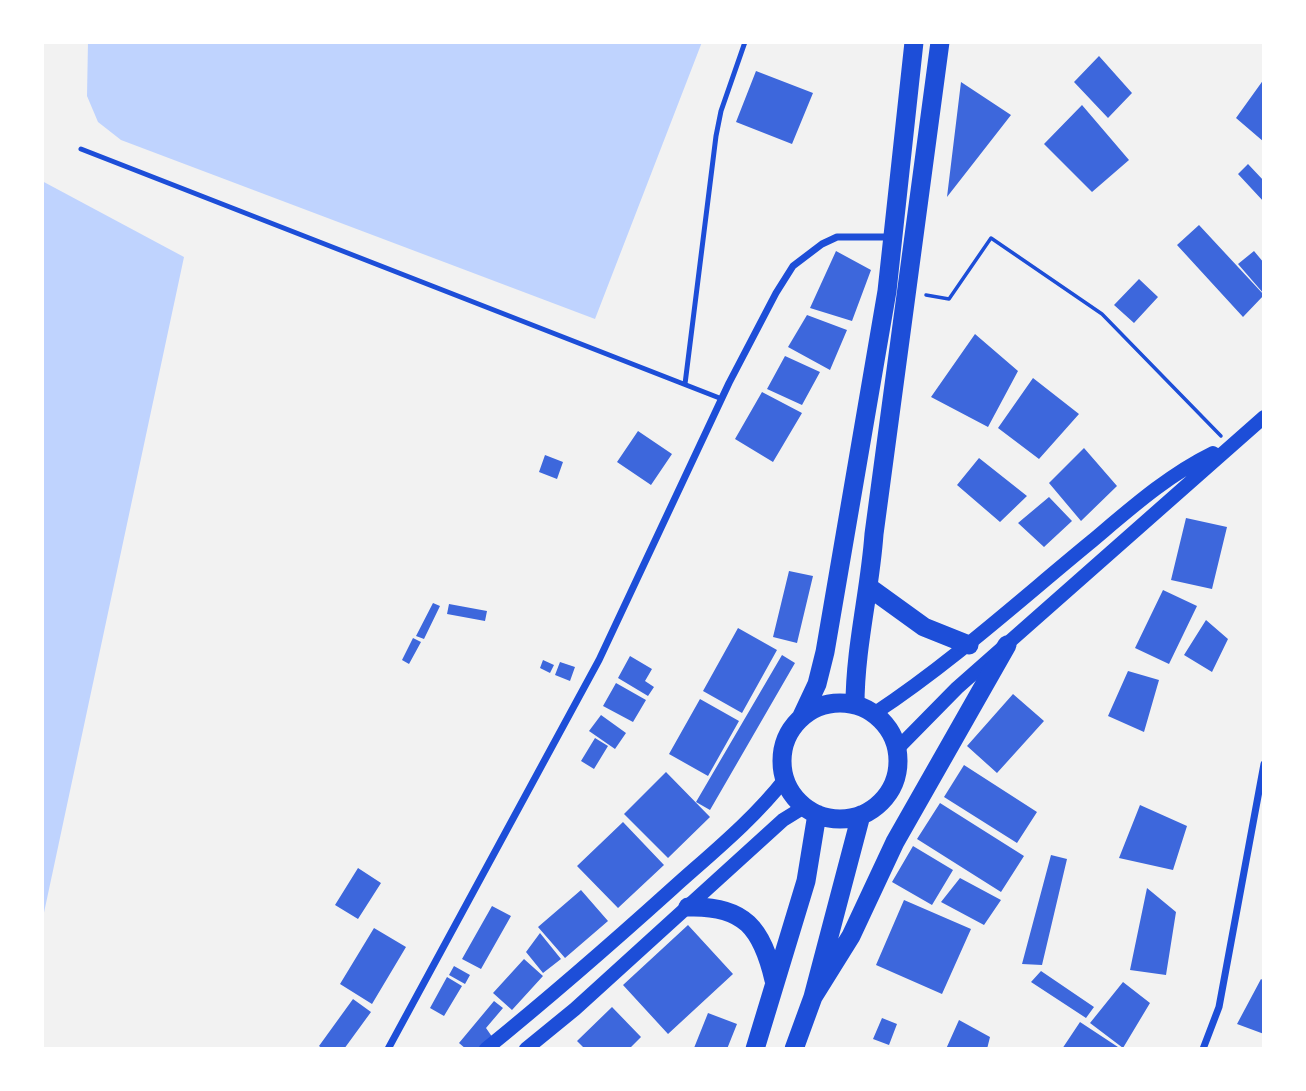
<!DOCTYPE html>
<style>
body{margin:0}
#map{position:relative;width:1306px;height:1091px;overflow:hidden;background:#f2f2f2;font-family:Overpass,sans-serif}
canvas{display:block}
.frame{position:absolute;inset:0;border:44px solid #fff;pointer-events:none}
</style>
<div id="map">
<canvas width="1306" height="1091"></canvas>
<div class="frame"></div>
</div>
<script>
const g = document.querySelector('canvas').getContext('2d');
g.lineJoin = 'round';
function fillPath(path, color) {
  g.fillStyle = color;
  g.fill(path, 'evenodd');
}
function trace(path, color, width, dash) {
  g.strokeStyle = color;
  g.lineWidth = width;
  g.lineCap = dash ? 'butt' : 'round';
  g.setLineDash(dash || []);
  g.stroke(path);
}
fillPath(new Path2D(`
 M88,42h614l-107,277 -474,-179 -23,-18 -11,-26z
 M42,181l142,76 -142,665z`), '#bfd3fe');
fillPath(new Path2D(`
 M1099,56l33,37 -24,25 -34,-36z
 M756,71l57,22 -21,51 -56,-22z
 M1264,79v63l-28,-24z
 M961,82l50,33 -64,82z
 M1082,105l47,55 -37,32 -48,-48z
 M1248,164l16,17v21l-26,-28z
 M1199,225l65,70 -21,22 -66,-72z
 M836,251l35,19 -19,51 -42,-13z
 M1254,251l10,12v31l-26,-30z
 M1139,279l19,18 -24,26 -20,-18z
 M807,315l40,15 -17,40 -42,-23z
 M975,334l43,37 -30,56 -57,-30z
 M785,356l35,16 -18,33 -35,-16z
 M1033,378l46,36 -40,45 -41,-31z
 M762,392l40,21 -29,49 -38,-23z
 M638,431l34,23 -21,31 -34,-23z
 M1084,448l33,38 -36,35 -32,-38z
 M545,455l18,7 -6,17 -18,-7z
 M979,458l48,38 -27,26 -43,-37z
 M1049,497l23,24 -28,26 -26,-24z
 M1186,518l41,9 -15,62 -41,-9z
 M789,571l24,5 -16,67 -24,-6z
 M1163,590l34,16 -28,58 -34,-16z
 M433,603l7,3 -16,33 -8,-3z
 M449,604l38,7 -2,10 -38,-7z
 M1206,620l22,19 -16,33 -28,-17z
 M738,628l39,22 -35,63 -39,-22z
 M413,638l8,4 -12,22 -7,-4z
 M782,655l13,8 -85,147 -14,-8z
 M630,656l22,13 -7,12 9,6 -6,9 -30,-18z
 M543,660l11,5 -4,8 -10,-5z
 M560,662l15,5 -5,14 -15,-6z
 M1128,671l31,9 -15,52 -36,-16z
 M616,683l30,17 -13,22 -30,-16z
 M1013,694l31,27 -47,52 -30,-27z
 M700,699l39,22 -31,55 -39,-22z
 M601,715l25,18 -11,16 -26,-18z
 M595,738l13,8 -14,23 -13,-8z
 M964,765l73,47 -20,31 -73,-46z
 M666,772l44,45 -42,41 -44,-44z
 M940,803l84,53 -23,36 -84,-53z
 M1140,805l47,21 -14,44 -54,-12z
 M623,822l41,43 -46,43 -41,-42z
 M913,846l40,24 -21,35 -40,-23z
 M1051,855l16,4 -25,106 -20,-1z
 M358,868l23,15 -23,36 -23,-14z
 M960,878l41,22 -17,25 -43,-23z
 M1147,888l29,24 -10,63 -36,-5z
 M581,890l27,31 -43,37 -27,-31z
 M904,900l67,29 -29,65 -66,-29z
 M492,906l19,10 -30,53 -19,-10z
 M688,925l45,49 -65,60 -45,-49z
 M374,928l32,19 -34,57 -32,-20z
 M540,933l21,26 -18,14 -17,-21z
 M524,959l19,17 -31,34 -19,-17z
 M454,966l16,9 -5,9 -16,-9z
 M1041,971l53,36 -8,11 -55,-36z
 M447,977l15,9 -18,30 -14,-8z
 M1261,979l3,2v53l-27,-10z
 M1123,982l27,21 -27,45 -33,-25z
 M353,999l18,13 -27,37h-21l-4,-3z
 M494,1001l9,7 -17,20 9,13 -13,8h-16l-7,-6z
 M612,1007l29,30 -12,12h-44l-8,-8z
 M708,1013l29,11 -10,25 -33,-1z
 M882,1018l15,6 -8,21 -16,-6z
 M959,1020l31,17 -3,12h-41z
 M1080,1022l41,27h-59z`), '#3d67dc');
trace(new Path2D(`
 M926,295l23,4 42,-61 111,76 119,122`), '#1d4ed8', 3.5);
trace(new Path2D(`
 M81,149l641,250
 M685,384l31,-248 5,-25 24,-69`), '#1d4ed8', 5);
trace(new Path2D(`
 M388,1049l211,-389 130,-277 47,-90 17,-27 29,-22 15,-7h54
 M1203,1049l16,-42 45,-243`), '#1d4ed8', 7);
trace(new Path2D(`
 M875,713c77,-51 145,-113 217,-172 38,-32 76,-66 121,-88
 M897,749l60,-61 307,-271
 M486,1049c64,-52 126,-106 187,-161 39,-35 80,-68 112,-109
 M526,1049l49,-40 208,-189 21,-13`), '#1d4ed8', 14);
trace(new Path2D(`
 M870,588l54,39 45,18
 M782 761a58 58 0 1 1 116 0a58 58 0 1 1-116 0Z
 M855,705c0,-58 15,-114 19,-171l66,-492
 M801,718l16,-34 8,-32 62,-361 27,-249
 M688,907c57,-2 74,22 86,73
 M813,997l38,-61 44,-94 112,-197
 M755,1049l51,-168 11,-67
 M794,1049l19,-52 48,-182`), '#1d4ed8', 19);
</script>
